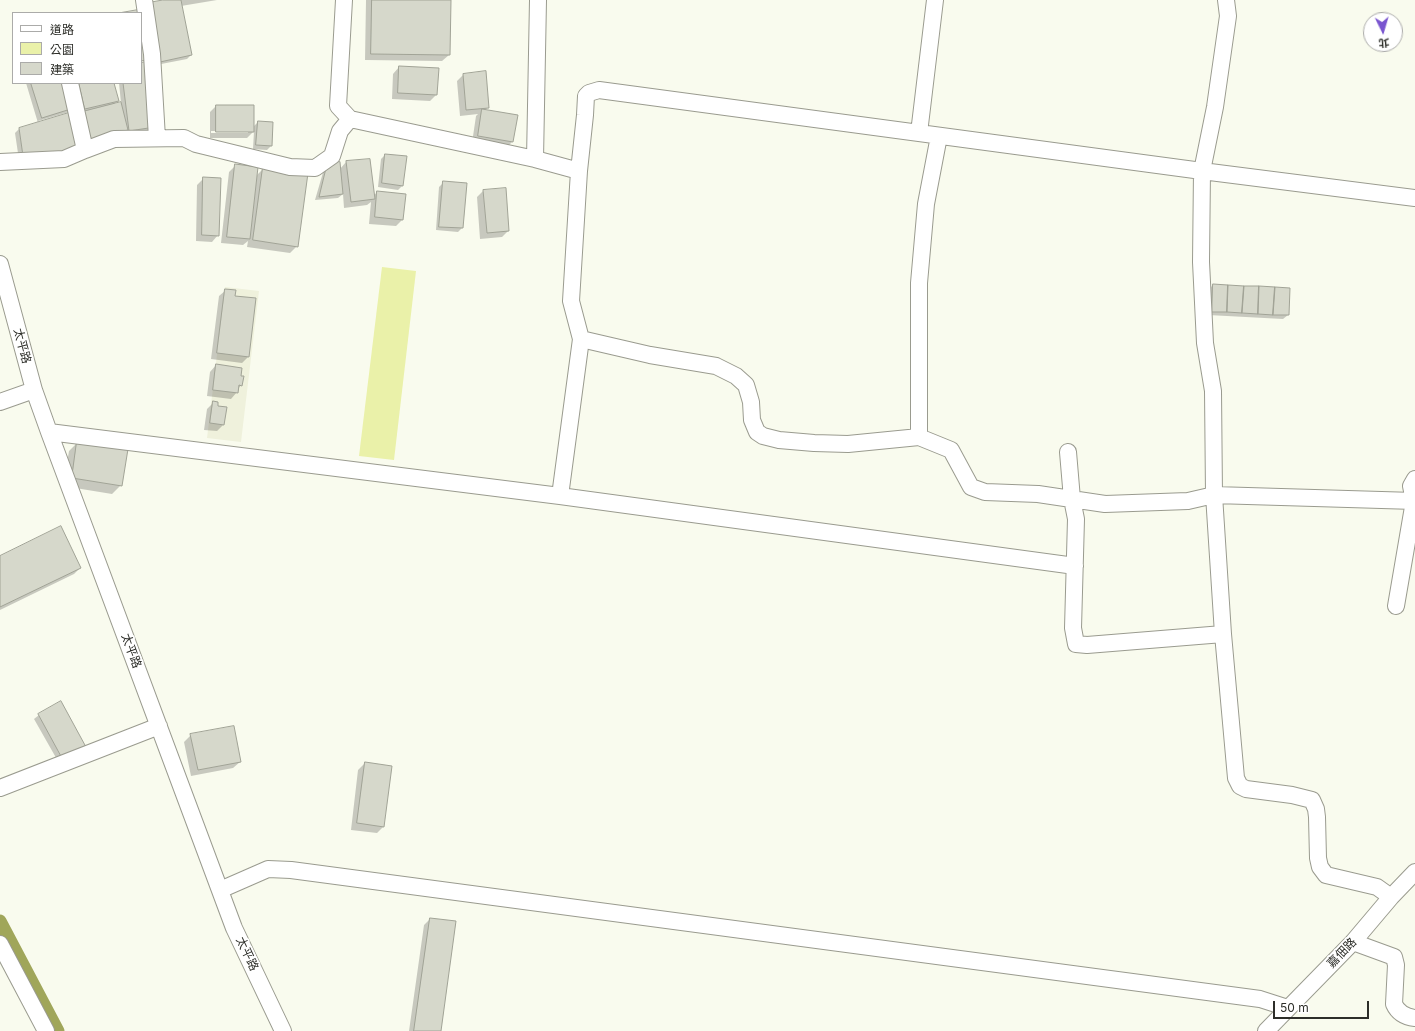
<!DOCTYPE html>
<meta charset="utf-8">
<style>
body{margin:0}
#map{position:relative;width:1415px;height:1031px;overflow:hidden;background:#f9fbee;font-family:Inter,"Noto Sans TC",sans-serif}
canvas{display:block}
.legend{position:absolute;left:12px;top:12px;width:130px;height:72px;box-sizing:border-box;background:#fff;border:1px solid #ababa9;margin:0;padding:5px 7px;list-style:none;font-size:12px;color:#2d2e29}
.legend li{display:flex;align-items:center;gap:8px;height:20px}
.legend b{width:20px;border:1px solid #ababa9}
.north{position:absolute;left:1363px;top:12px;width:40px;height:40px;box-sizing:border-box;background:#fff;border:1px solid #ababa9;border-radius:50%;rotate:175deg;font-size:11px;font-weight:700;line-height:16px;text-align:center;color:#2d2e29}
.north::after{content:'';display:block;margin:auto;width:14px;height:18px;background:#7955cf;clip-path:polygon(50% 0,100% 100%,50% 72%,0 100%)}
.scale{position:absolute;left:1273px;top:1001px;width:96px;height:18px;box-sizing:border-box;border:2px solid #2d2e29;border-top:0;padding-left:5px;font-size:12px;line-height:14px;white-space:nowrap;color:#2d2e29;-webkit-text-stroke:3px #fff;paint-order:stroke}
</style>
<div id="map">
<canvas width="1415" height="1031"></canvas>
<ul class="legend">
<li><b style="height:5px;background:#fff"></b>道路</li>
<li><b style="height:11px;background:#eaf1a9"></b>公園</li>
<li><b style="height:11px;background:#d6d8cb"></b>建築</li>
</ul>
<div class="north">北</div>
<div class="scale">50 m</div>
</div>
<script>
const g = document.querySelector('canvas').getContext('2d');
g.lineJoin = 'round';
function fillPath(path, color) {
  g.fillStyle = color;
  g.fill(path, 'evenodd');
}
function trace(path, color, width, dash) {
  g.strokeStyle = color;
  g.lineWidth = width;
  g.lineCap = dash ? 'butt' : 'round';
  g.setLineDash(dash || []);
  g.stroke(path);
}
function write(font, color, halo, rows, align = 'center') {
  g.font = font + ' Inter,"Noto Sans TC",sans-serif';
  g.lineWidth = 3.5;
  g.setLineDash([]);
  g.textBaseline = 'middle';
  g.strokeStyle = halo;
  g.fillStyle = color;
  for (const [text, x, y, turn = 0] of rows) {
    g.save();
    g.translate(x, y);
    g.rotate((+turn || 0) * Math.PI / 180);
    g.textAlign = isNaN(turn) ? turn : align;
    if (halo) g.strokeText(text, 0, 0);
    g.fillText(text, 0, 0);
    g.restore();
  }
}
fillPath(new Path2D(`
 M225,287l34,4 -18,151 -34,-4z`), '#eff1dc');
fillPath(new Path2D(`
 M382,267l34,4 -22,189 -35,-4z`), '#eaf1a9');
fillPath(new Path2D(`
 M168,0h49l-36,6 10,49 -4,4 -31,6z
 M366,0h84l-1,55 -7,6 -77,-1z
 M141,64l8,67 -64,12 -11,-60h39l5,18 -5,4 8,-2 -2,-20h22z
 M399,67l37,28 -6,6 -38,-2 1,-25z
 M463,75l25,32 -3,3 27,32 -6,6 -34,-5 4,-27 2,-2 -18,2 -3,-35z
 M26,83h40l3,29 -31,9 1,2 -20,37 -4,-27 4,-4 19,-6z
 M216,106h37v21l5,-5 13,24 -4,4 -14,-1 1,-18 -7,7h-37v-26zM211,131h37v2h-37z
 M385,155l18,30 -5,5 -20,-3 3,-28z
 M346,162l27,35 4,-5 26,27 -7,7 -27,-2 2,-22 -4,3 -23,3 -1,-14 -5,4 -23,2 9,-31h16z
 M235,166l21,10 8,-8 33,78 -7,7 -43,-6 1,-6 -5,4 -22,-2 8,-71z
 M204,178l14,57 -6,7 -16,-1 1,-56z
 M444,182l18,46 -4,4 -22,-2 3,-43z
 M483,191l25,40 -6,6 -22,2 -3,-42z
 M1213,285l75,30 -5,4 -75,-4 1,-26z
 M226,290l22,67 -6,6 -31,-4 8,-63z
 M216,365l24,12 1,8 -3,4 -1,3 -6,7 -24,-3 3,-24z
 M213,403l10,22 -6,6 -13,-1 3,-21z
 M78,442l43,43 -9,9 -49,-8 6,-35z
 M0,557l80,11 -6,6 -74,36z
 M39,715l46,32 -26,16 -25,-44z
 M191,735l49,27 -7,6 -42,8 -7,-34z
 M365,763l19,63 -7,7 -26,-3 7,-60z
 M430,919l10,112h-31l15,-106z`), '#0003');
trace(new Path2D(`
 M0,921l58,110`), '#a0a65a', 13);
const building = new Path2D(`
 M163,0h18l11,55 -32,7 -12,-59z
 M372,0h79l-1,55 -79,-1z
 M138,10v3h-19z
 M141,30l5,30 -5,1z
 M146,62l9,65 -26,4 -6,-48h18v-20z
 M399,66l40,2 -2,27 -39,-2z
 M486,71l3,37 -23,2 -3,-36z
 M31,83h36l7,25 -32,10z
 M79,83h35l5,18 -34,8z
 M121,102l7,28 -39,10 -7,-28z
 M216,105h38v27h-38z
 M482,109l36,6 -5,27 -35,-6z
 M72,112l8,36 -15,8h-42l-4,-28z
 M258,121l15,1 -1,24 -16,-1z
 M385,154l22,2 -4,30 -21,-3z
 M370,159l5,40 -24,3 -5,-41z
 M340,162l3,32 -24,3 8,-33z
 M235,164l23,3 -8,72 -23,-2z
 M263,167l45,6 -10,74 -45,-7z
 M203,177l18,1 -2,58 -17,-1z
 M443,181l24,2 -4,45 -24,-1z
 M506,188l3,43 -22,2 -4,-43z
 M377,191l29,3 -3,26 -28,-3z
 M1213,284l15,1 -1,27h-15z
 M1228,285l16,1 -2,27 -15,-1z
 M1244,286h15l-1,28 -16,-1z
 M1259,286l16,1 -2,28 -15,-1z
 M1275,287l15,1 -1,27h-16z
 M225,289l11,1 -1,6 21,2 -7,59 -32,-4z
 M216,364l26,4 -1,8h3l-2,10 -3,-1 -1,8 -25,-3z
 M213,401l5,1v4l9,1 -3,18 -14,-2z
 M77,441l51,8 -6,37 -50,-8z
 M61,526l20,42 -81,39v-51z
 M61,701l25,46 -23,13 -25,-46z
 M234,726l7,36 -43,8 -8,-36z
 M365,762l27,4 -8,61 -27,-4z
 M430,918l26,3 -15,110h-27z`);
fillPath(building, '#d6d8cb');
trace(building, '#a1a396', 1);
const minor = new Path2D(`
 M144,0l8,54 5,84
 M344,0l-6,106 12,13
 M1226,0l2,16 -13,91 -13,64 -1,91 4,81 8,48 1,104 9,139 13,144 4,8 6,3 46,6 20,5 4,9 1,8 1,41 2,9 6,8 51,12 14,10
 M70,83l15,67
 M919,133l16,-133
 M535,159l3,-159
 M0,162l64,-3 21,-9 29,-11 70,-1 12,6 94,23 25,1 17,-12 8,-25 10,-12 185,40 44,12 -8,130 10,38 -21,157
 M579,171l6,-56 1,-19 3,-3 10,-3 603,81 213,27
 M0,264l34,126 15,42 185,496 49,103
 M581,339l69,16 66,11 20,10 10,9 5,17 1,18 5,12 6,4 16,4 35,3 34,1 71,-7 32,13 20,37 14,5 53,2 67,10 83,-3 26,-6 201,6
 M0,402l34,-12
 M49,432l511,64 515,70
 M919,437v-154l7,-79 13,-68
 M1068,452l4,47 4,20 -3,109 3,16 11,1 136,-11
 M1396,606l18,-105 -3,-15 4,-7
 M0,788l159,-62
 M220,890l48,-21 23,1 969,129 28,9
 M1353,942l41,15 2,8 -2,39c4,9 12,13 21,14
 M0,944l46,87
 M1266,1031l87,-89 38,-45 24,-25`);
trace(minor, '#9a9b8f', 18);
trace(minor, '#fff', 16);
write('12px', '#2d2e29', '#fff', [
 ["太平路",22,346,75],
 ["太平路",131,651,70],
 ["嘉佃路",1342,953,-46],
 ["太平路",247,954,65]
]);
</script>
